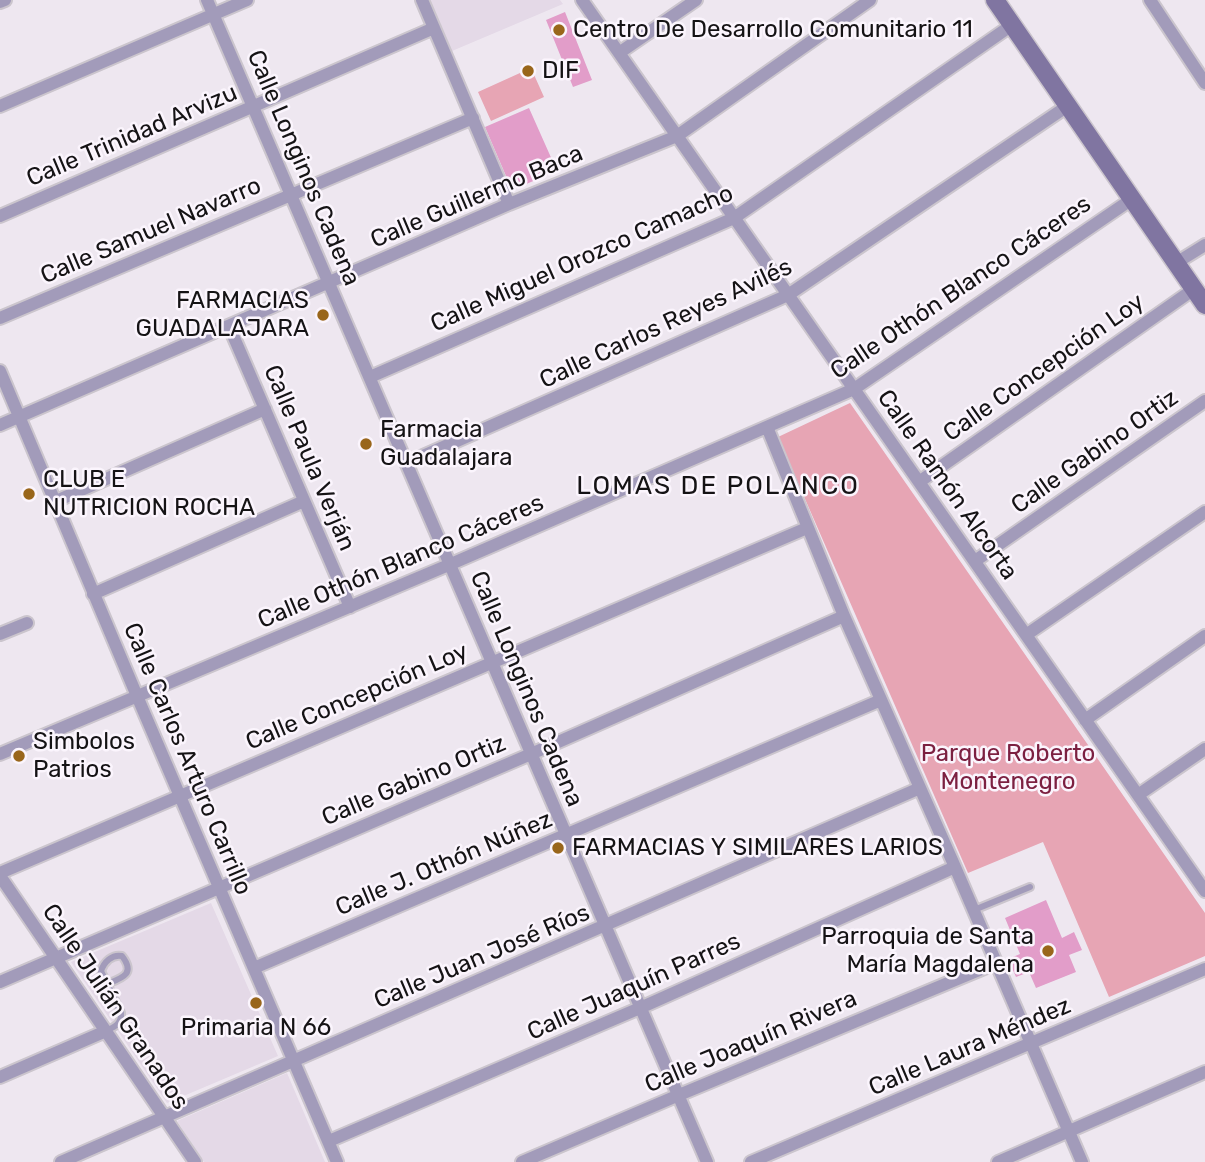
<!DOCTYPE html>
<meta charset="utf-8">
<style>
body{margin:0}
canvas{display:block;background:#eee7f0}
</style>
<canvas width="1205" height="1162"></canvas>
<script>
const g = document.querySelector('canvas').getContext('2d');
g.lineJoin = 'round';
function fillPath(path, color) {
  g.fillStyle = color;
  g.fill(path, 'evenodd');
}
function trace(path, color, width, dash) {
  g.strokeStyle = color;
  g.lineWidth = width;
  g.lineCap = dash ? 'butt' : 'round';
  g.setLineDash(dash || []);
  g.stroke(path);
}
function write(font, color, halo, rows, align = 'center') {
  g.font = font + ' Rubik,sans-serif';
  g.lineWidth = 5;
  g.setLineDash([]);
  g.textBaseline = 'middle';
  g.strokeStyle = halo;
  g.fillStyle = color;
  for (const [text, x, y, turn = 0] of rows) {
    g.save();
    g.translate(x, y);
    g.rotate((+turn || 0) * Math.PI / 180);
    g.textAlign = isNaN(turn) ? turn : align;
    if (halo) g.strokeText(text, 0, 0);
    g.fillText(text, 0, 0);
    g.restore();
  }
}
fillPath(new Path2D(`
 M430,0h130l3,4 -111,47z
 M211,903l67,153 -111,47 -96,-141z
 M287,1073l38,89h-121l-27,-41z`), '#e4d9e7');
fillPath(new Path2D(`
 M531,68l13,29 -53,24 -13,-29z
 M850,403l355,510v43l-96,41 -66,-155 -75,31 -190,-436z`), '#e7a5b4');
fillPath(new Path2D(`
 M565,12l27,68 -19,7 -27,-67z
 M529,108l28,63 -45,19 -27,-63z
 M1046,900l16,38 12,-6 8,18 -13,5 7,17 -40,16 -7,-16 -13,5 -8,-18 12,-5 -15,-36z`), '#e29dc9');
const lane = new Path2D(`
 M974,910l56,-23
 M106,1031c8,-4 16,-7 15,-18l-20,-42c3,-9 11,-17 21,-15 14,18 0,22 -15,28`);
const street = new Path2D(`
 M207,0l500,1162
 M422,0l87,204
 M582,0l623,891
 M1150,0l55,83
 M0,2l5,-2
 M619,53l77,-53
 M0,106l247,-106
 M0,216l434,-188
 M1176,263l29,-18
 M0,318l473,-200
 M229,326l121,281
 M0,371l137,325 200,466
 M370,377l364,-159 278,-193
 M0,425l509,-221 168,-68 193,-136
 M767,427l77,189 111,251 127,295
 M407,463l381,-168 281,-190
 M919,482l275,-193
 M54,502l211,-93
 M975,561l230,-160
 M93,594l211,-93
 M0,634l27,-11
 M1026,635l179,-123
 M1085,720l120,-84
 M0,754l451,-190 403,-175 278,-190
 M1138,795l67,-46
 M0,873l807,-345
 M0,876l195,286
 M254,968l627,-268
 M0,982l531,-228 313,-138
 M0,1077l106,-46
 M329,1141l311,-133 315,-141
 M61,1162l859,-374
 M522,1162l157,-67 317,-132
 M751,1162l454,-193
 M998,1162l207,-90`);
const secondary = new Path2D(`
 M995,0l210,305`);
trace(lane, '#cbc5cd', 10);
trace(street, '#cbc5cd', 16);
trace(secondary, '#cbc5cd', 21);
trace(lane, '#a29bba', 6);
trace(street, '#a29bba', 12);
trace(secondary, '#8075a1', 18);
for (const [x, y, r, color] of [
 [559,30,7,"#99661b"],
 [528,71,7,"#99661b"],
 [323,315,7,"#99661b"],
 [366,444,7,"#99661b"],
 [29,494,7,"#99661b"],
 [19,756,7,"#99661b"],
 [558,848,7,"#99661b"],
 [1048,951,7,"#99661b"],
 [256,1003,7,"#99661b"]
]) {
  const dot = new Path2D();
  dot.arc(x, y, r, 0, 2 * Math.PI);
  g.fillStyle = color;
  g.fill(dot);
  trace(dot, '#fbf5fd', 2.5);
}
write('24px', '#151315', '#fbf5fd', [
 ["Centro De Desarrollo Comunitario 11",573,30],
 ["DIF",542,71],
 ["FARMACIAS",309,301,"right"],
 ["GUADALAJARA",309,329,"right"],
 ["Farmacia",380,430],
 ["Guadalajara",380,458],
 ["CLUB E",43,480],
 ["NUTRICION ROCHA",43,508],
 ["Simbolos",33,742],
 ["Patrios",33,770],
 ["FARMACIAS Y SIMILARES LARIOS",572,848],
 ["Parroquia de Santa",1034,937,"right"],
 ["María Magdalena",1034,965,"right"],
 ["Primaria N 66",256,1028,"center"]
], 'left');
write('24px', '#151315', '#fbf5fd', [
 ["Calle Trinidad Arvizu",132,136,-23],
 ["Calle Longinos Cadena",303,168,67],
 ["Calle Guillermo Baca",477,197,-23],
 ["Calle Samuel Navarro",151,231,-23],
 ["Calle Miguel Orozco Camacho",582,259,-24],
 ["Calle Othón Blanco Cáceres",961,288,-34],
 ["Calle Carlos Reyes Avilés",666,324,-25],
 ["Calle Concepción Loy",1044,368,-35],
 ["Calle Gabino Ortiz",1095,452,-35],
 ["Calle Paula Verján",309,458,67],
 ["Calle Ramón Alcorta",947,485,55],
 ["Calle Othón Blanco Cáceres",401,562,-23],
 ["Calle Longinos Cadena",526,689,67],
 ["Calle Concepción Loy",357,697,-23],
 ["Calle Carlos Arturo Carrillo",187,759,67],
 ["Calle Gabino Ortiz",414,781,-23],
 ["Calle J. Othón Núñez",444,864,-23],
 ["Calle Juan José Ríos",482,957,-23],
 ["Calle Juaquín Parres",634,987,-24],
 ["Calle Julián Granados",115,1007,56],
 ["Calle Joaquín Rivera",751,1042,-23],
 ["Calle Laura Méndez",970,1047,-23]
]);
write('24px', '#7c2041', '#fbf5fd', [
 ["Parque Roberto",1008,754],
 ["Montenegro",1008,782]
]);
g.letterSpacing = '2px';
write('26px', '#151315', '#fbf5fd', [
 ["LOMAS DE POLANCO",718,486]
]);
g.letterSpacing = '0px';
</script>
